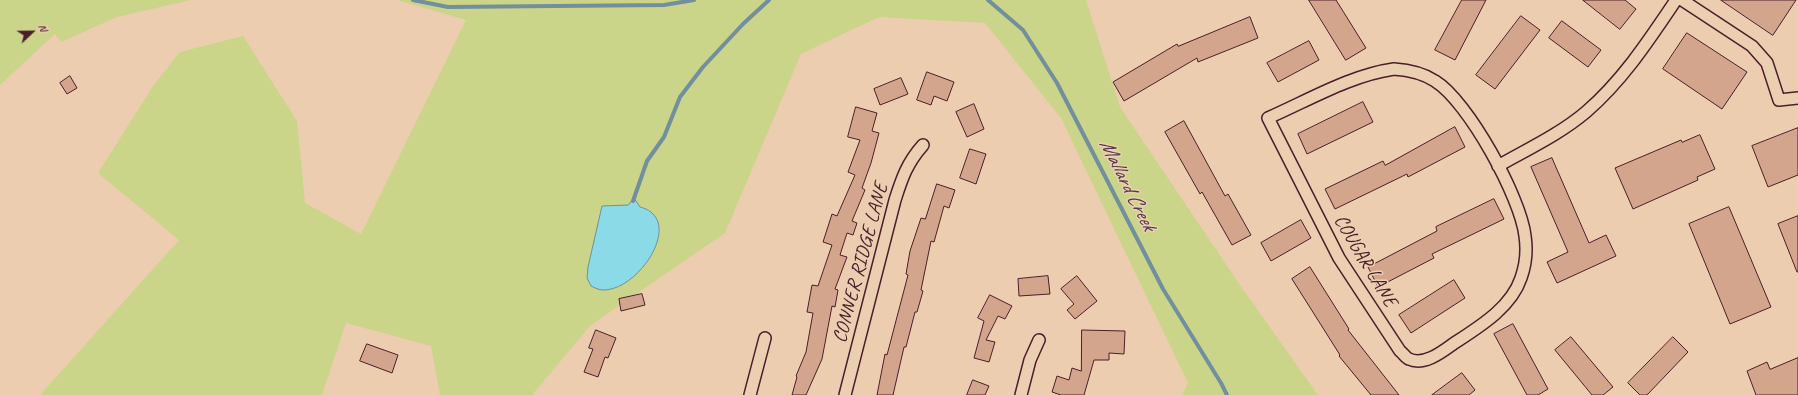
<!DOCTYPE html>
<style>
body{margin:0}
#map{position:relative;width:1798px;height:395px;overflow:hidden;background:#edcdaf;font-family:Caveat,sans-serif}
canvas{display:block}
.north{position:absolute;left:12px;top:12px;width:40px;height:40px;-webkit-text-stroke:3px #eacfb1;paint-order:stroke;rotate:68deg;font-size:11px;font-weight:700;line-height:16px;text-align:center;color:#4a1f2b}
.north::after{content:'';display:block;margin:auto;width:14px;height:18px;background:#4a1f2b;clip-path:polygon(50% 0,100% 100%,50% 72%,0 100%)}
</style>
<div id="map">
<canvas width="1798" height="395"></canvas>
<div class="north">N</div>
</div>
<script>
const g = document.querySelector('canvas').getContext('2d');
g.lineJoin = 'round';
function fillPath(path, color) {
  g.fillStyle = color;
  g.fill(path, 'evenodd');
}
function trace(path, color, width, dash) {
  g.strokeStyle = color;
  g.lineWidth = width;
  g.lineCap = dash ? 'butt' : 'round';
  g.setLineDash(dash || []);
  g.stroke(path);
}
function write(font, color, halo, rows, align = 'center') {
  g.font = font + ' Caveat,sans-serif';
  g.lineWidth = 3;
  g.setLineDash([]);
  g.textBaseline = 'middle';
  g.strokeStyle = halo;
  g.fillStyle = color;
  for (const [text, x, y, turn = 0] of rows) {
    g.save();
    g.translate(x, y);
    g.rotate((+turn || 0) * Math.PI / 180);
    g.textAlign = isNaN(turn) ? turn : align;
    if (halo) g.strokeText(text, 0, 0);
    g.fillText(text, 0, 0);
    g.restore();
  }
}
fillPath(new Path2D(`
 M0,0h191l-74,17 -56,25 -6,-8 -55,51z
 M397,0h689l34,107 122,181 76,107h-136l6,-12 -127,-265 -76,-95 -106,-6 -78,37 -76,179 -134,92 -59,70h-92l-9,-49 -85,-23 -24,72h-282l139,-155 -81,-67 55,-87 27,-34 63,-16 54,85 8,82 56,31 105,-214z`), '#cad589');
const water = new Path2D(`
 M634,198l6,9c46,12 -1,84 -37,83 -4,0 -8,-2 -12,-4l-4,-8 1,-11 14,-61 26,-1z`);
fillPath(water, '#8bdae8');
trace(water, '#718f9c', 1);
trace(new Path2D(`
 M413,0l35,7 216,-2 30,-5
 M988,0l35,30 34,53 106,206 58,94 6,12
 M633,201l14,-40 17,-24 16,-40 23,-30 40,-43 26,-24`), '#718f9c', 4);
const building = new Path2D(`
 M1309,0h27l30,48 -20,12z
 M1462,0h24l-31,60 -20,-10z
 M1583,0h42l11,9 -16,20z
 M1721,0h75l-23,35z
 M1521,16l19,14 -45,59 -19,-14z
 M1250,17l8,21 -60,24 -1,-4 -73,43 -11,-19 64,-38 1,2z
 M1562,21l39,29 -13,17 -39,-29z
 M1687,33l60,39 -25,37 -59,-40z
 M1309,41l10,19 -41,22 -11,-19z
 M927,72l27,10 -7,19 -13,-5 -3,9 -14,-5z
 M70,76l7,12 -10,6 -7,-11z
 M901,78l7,16 -28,11 -6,-16z
 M1363,102l10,20 -66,32 -9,-20z
 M974,104l10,25 -17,8 -11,-25z
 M856,107l21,6 -5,18 7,2 -8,30 -9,25 3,2 -13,31 5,2 -4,12 -6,-2 -7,22 7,2 -12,32 3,1 -3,17 -3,-1 -10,53 -16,36h-14l5,-18 -1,-1 10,-24 7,-39 -6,-1 5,-27 6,1 14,-41 -9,-3 9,-28 5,2 18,-41 -7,-3 12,-32 -12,-3z
 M1184,121l41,75 3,-2 23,41 -19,10 -30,-53 -2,2 -35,-62z
 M1455,127l10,20 -57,30 -1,-3 -72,35 -10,-20 58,-28 2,4z
 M1798,128v47l-30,12 -16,-41z
 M1700,135l15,34 -18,8 1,3 -65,29 -18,-41 66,-28 1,2z
 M970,149l16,5 -10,30 -16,-6z
 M1552,158l37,85 17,-8 10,21 -59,27 -10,-21 21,-10 -37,-85z
 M937,184l18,6 -6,18 -5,-2 -10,36 -3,-1 -10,49 2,1 -6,21h-2l-9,35h-2l-11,48h-16l8,-41 2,1 21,-80 -2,-1 4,-23 11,-33 4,1z
 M1494,199l10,20 -72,35 2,4 -56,29 -10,-20 69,-36 -1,-4z
 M1729,207l42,100 -41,17 -41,-100z
 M1798,216v56h-1l-19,-48z
 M1301,220l10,18 -40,23 -10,-18z
 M1310,267l39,62 -1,1 51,65h-28l-32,-39 1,-1 -48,-76z
 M1048,276l2,18 -31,2 -1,-17z
 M1077,276l20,25 -22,18 -8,-9 7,-6 -13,-15z
 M1454,280l11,18 -54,35 -12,-18z
 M642,294l3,11 -24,6 -2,-12z
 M990,295l22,11 -7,13 -7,-3 -12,24 9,2 -6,20 -15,-4 10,-37 -6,-3z
 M1513,324l35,65 -10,6h-11l-33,-61z
 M596,330l20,8 -8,20 -3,-1 -7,20 -14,-5 9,-23 -4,-1z
 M1082,330l43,1 -1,23 -15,-1v7h-15l-10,35h-23l-9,-3 5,-16 12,4 3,-12 9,3z
 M1571,337l42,50 -10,8h-11l-37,-45z
 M1673,337l15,15 -41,43h-7l-12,-12z
 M367,344l31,11 -6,18 -32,-12z
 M1798,358v37h-42l-9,-24 20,-9 3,7z
 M1462,373l13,17 -6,5h-37z
 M973,380l16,6 -4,9h-18z`);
fillPath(building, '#d4a58d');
trace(building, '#4a1f2b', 1);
const street = new Path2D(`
 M1682,0l70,46 15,17 12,37 19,-2
 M1394,69c14,1 29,4 41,12 33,20 86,117 90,155 2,13 1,28 -4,42 -10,30 -42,49 -68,66 -11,8 -29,22 -44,15 -3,-1 -6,-6 -9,-8l-61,-93 -71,-140c41,-18 83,-43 126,-49z
 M1498,166c30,-17 62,-32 88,-54 37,-32 63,-72 90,-112
 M750,395l15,-57
 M845,395l50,-195c7,-22 12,-37 28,-55
 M1021,395l9,-35 9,-20`);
trace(street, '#4a1f2b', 14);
trace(street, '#eacfb1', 11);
write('20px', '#4a1f2b', '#eacfb1', [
 ["COUGAR LANE",1365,261,59],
 ["CONNER RIDGE LANE",861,263,-75]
]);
write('italic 21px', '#543b47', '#eacfb1', [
 ["Mallard Creek",1127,185,63]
]);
</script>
